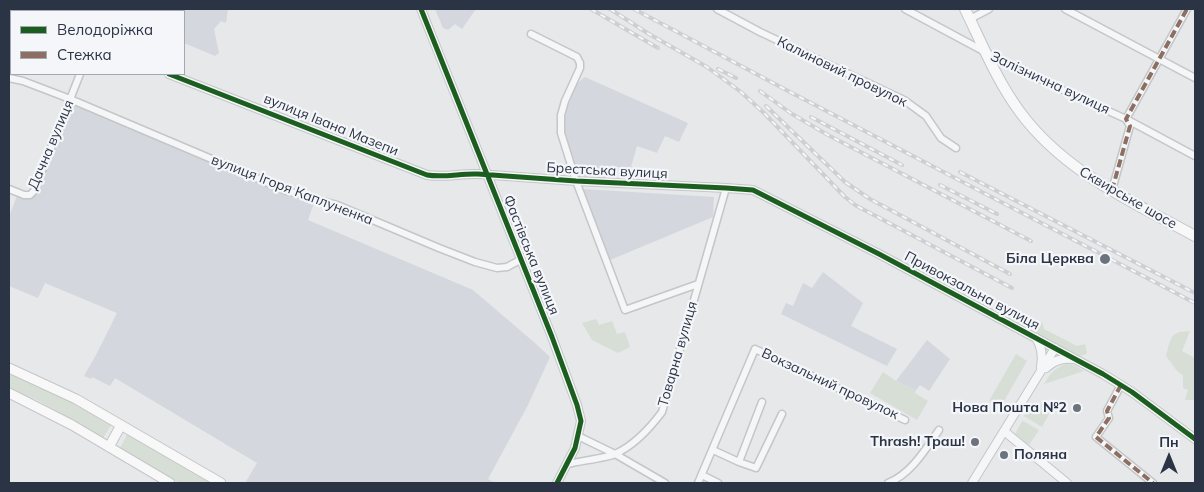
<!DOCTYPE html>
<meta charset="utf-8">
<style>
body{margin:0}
#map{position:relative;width:1204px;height:492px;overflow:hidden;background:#e6e8ea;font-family:Mulish,sans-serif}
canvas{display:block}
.frame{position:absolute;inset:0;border:10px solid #2b3445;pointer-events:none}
.legend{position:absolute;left:10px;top:10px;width:175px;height:65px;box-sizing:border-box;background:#f4f6f9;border:1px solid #a4a8b1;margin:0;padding:6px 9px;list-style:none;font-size:15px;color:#2b3445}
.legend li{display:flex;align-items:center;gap:10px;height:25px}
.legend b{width:25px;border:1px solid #a4a8b1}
.north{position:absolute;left:1144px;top:432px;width:50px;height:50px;-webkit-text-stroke:4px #f4f6f9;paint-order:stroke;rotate:0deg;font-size:14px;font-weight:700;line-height:20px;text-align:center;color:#2b3445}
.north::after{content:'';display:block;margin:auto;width:18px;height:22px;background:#2b3445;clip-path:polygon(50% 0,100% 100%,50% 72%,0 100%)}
</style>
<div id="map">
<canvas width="1204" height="492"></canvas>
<div class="frame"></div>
<ul class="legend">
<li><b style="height:6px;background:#1b5e20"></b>Велодоріжка</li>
<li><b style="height:6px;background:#8d6e63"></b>Стежка</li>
</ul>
<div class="north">Пн</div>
</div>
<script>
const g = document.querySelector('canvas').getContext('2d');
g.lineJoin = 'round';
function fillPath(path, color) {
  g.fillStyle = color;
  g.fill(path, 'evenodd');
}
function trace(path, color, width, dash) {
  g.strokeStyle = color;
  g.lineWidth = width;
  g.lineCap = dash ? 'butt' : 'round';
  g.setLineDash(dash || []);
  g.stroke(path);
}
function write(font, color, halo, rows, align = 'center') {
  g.font = font + ' Mulish,sans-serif';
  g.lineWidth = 4.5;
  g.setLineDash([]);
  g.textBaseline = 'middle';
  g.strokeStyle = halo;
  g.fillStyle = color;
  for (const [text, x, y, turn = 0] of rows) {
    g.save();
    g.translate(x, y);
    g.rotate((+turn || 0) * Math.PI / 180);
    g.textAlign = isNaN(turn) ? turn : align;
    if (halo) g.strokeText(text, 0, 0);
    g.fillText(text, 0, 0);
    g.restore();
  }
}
fillPath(new Path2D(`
 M84,9h144l-2,14 -5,-2 -7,8 5,24 -4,3 -31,-13v-32h-93z
 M435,9h41l-14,20 -7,-5 -7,6 -5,-2z
 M585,77l103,46 -9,19 -14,-6 -8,17 -20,-7 -7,25 -18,-6 1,13 -36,-2 -12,-42 -2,-15 5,-17 6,-16z
 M70,99l245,101 -7,20 165,70 62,53 15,14 -22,48 -40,74 7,4h-250l12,-20 -142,-85 -5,8 -18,-9 -1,2 -7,-3 12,-21 21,-42 -72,-30 -7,15 -29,-12v-69l9,-24 12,2z
 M582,189l132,8 -1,20 -103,43z
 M823,272l40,31 -12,23 46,23 -10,17 -106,-52 5,-11 7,3 10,-23 9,5z
 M927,340l23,19 -21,32 -9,-6 -4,5 -20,-9z`), '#d4d7dd');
fillPath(new Path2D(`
 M596,319l3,6 13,-4 5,13 8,-2 5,15 -12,6 -26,-13 -10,-17z
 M1042,322l2,7 33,17 8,-2 2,9 -3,2 -5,1 -43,-22v-6l2,-5z
 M1190,331l-8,20 13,7v37l-1,5h-9l3,-10 -5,-2v-13l-6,-4 -11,-15c2,-7 4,-21 11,-23 4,-2 9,-1 13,-2z
 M1016,354l11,7 -27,47 -11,-7z
 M1066,364h6l12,7 -40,13c6,-10 10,-16 22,-20z
 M9,371l43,19 60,34 -9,14 -64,-37 -30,-13z
 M883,372l13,9 20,9 -1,3 13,8 -11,19 -47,-27z
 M1052,402l3,1 -13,24 -18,-11 7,-10z
 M1023,421l16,9 -10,15 -14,-11 6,-11z
 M128,433l85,50h-33l-60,-35z`), '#d6ded6');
const minor = new Path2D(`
 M717,9l43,23 144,68 22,16 15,22 15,10
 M905,9l82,44 84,41 55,25 69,37
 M1065,9l130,69
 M970,19l19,-10
 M531,34l46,23 3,6v5l-15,33 -4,14v18l15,48 49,129 73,-26
 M9,78l14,3 47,18 217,92 50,14 102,43 36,14 22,6 10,-1 13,-7
 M9,189l15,6h6l4,-4 46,-117
 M1111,190l3,-7 16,-57 -4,-7 61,-110
 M1121,385l-14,26 2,7 -13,19 57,46
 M578,436l37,18 50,29
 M713,450l26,12 23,-60
 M739,462l17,6 26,-54
 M568,464c11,-3 39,-6 47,-10 20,-9 35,-26 47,-42l64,-224
 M702,475l16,8
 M698,483l57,-134 150,71
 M888,483c23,-9 37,-33 51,-53`);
const tertiary = new Path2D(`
 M421,9l131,328 25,68 4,16 -6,27 -18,35
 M9,10l4,1
 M169,74l258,101c18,3 34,-2 51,-1l98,7 150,7 27,2 126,64 224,120 29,18 63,47
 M1036,338c6,9 7,18 5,29
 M1046,368c9,-8 16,-10 28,-9
 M1004,431l63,52
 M972,483l83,-135`);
const secondary = new Path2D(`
 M9,368l67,31 145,84
 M9,393l63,32 98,58
 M109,447l12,-22`);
const primary = new Path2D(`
 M965,9c17,35 32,72 55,103 44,60 113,90 175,124`);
trace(minor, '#c4c6c8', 9);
trace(tertiary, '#c4c6c8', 10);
trace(secondary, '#c4c6c8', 11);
trace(primary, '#c2c5c8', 12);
trace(minor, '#f5f6f7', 6);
trace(tertiary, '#f5f6f7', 8);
trace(secondary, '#f8f8f8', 9);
trace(primary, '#f8f8f8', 10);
const rail = new Path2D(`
 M591,9l67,39
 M610,9l39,25 58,33 34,25 23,21 81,84 10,8 157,83
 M634,9l156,83 405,211
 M718,69l18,9
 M760,91l32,23 36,21 203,106
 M766,106l79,76 25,17 140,75
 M811,117l91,48
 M960,172l235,121
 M940,185l57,29`);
trace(rail, '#cecfd2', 4);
trace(rail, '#f4f6f9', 2, [5.5]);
trace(new Path2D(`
 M1111,190l3,-7 16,-57 -4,-7 61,-110
 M1121,385l-14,26 2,7 -13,19 57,46`), '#8d6e63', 4, [8, 4]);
trace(new Path2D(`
 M421,9l131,328 25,68 4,16 -6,27 -18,35
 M169,74l258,101c18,3 34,-2 51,-1l98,7 150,7 27,2 126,64 224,120 29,18 63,47`), '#1b5e20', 5);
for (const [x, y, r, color] of [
 [1105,259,6,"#6c737f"],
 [1077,408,5,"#6c737f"],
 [975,442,5,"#6c737f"],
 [1004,455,5,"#6c737f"]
]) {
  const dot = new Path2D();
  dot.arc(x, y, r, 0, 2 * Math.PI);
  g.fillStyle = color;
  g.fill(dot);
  trace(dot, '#f4f6f9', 2);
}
write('14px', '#2b3445', '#f4f6f9', [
 ["Калиновий провулок",842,72,26],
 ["Залізнична вулиця",1050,83,25],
 ["вулиця Івана Мазепи",331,125,22],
 ["Дачна вулиця",51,145,-67],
 ["Брестська вулиця",607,171,3],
 ["вулиця Ігоря Каплуненка",292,190,21],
 ["Сквирське шосе",1128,198,30],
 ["Фастівська вулиця",531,255,68],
 ["Привокзальна вулиця",972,291,28],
 ["Товарна вулиця",678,354,-74],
 ["Вокзальний провулок",830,384,25]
]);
write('bold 14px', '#2b3445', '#f4f6f9', [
 ["Біла Церква",1094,259],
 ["Нова Пошта №2",1067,408],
 ["Thrash! Траш!",965,442],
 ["Поляна",1014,455,"left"]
], 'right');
</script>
